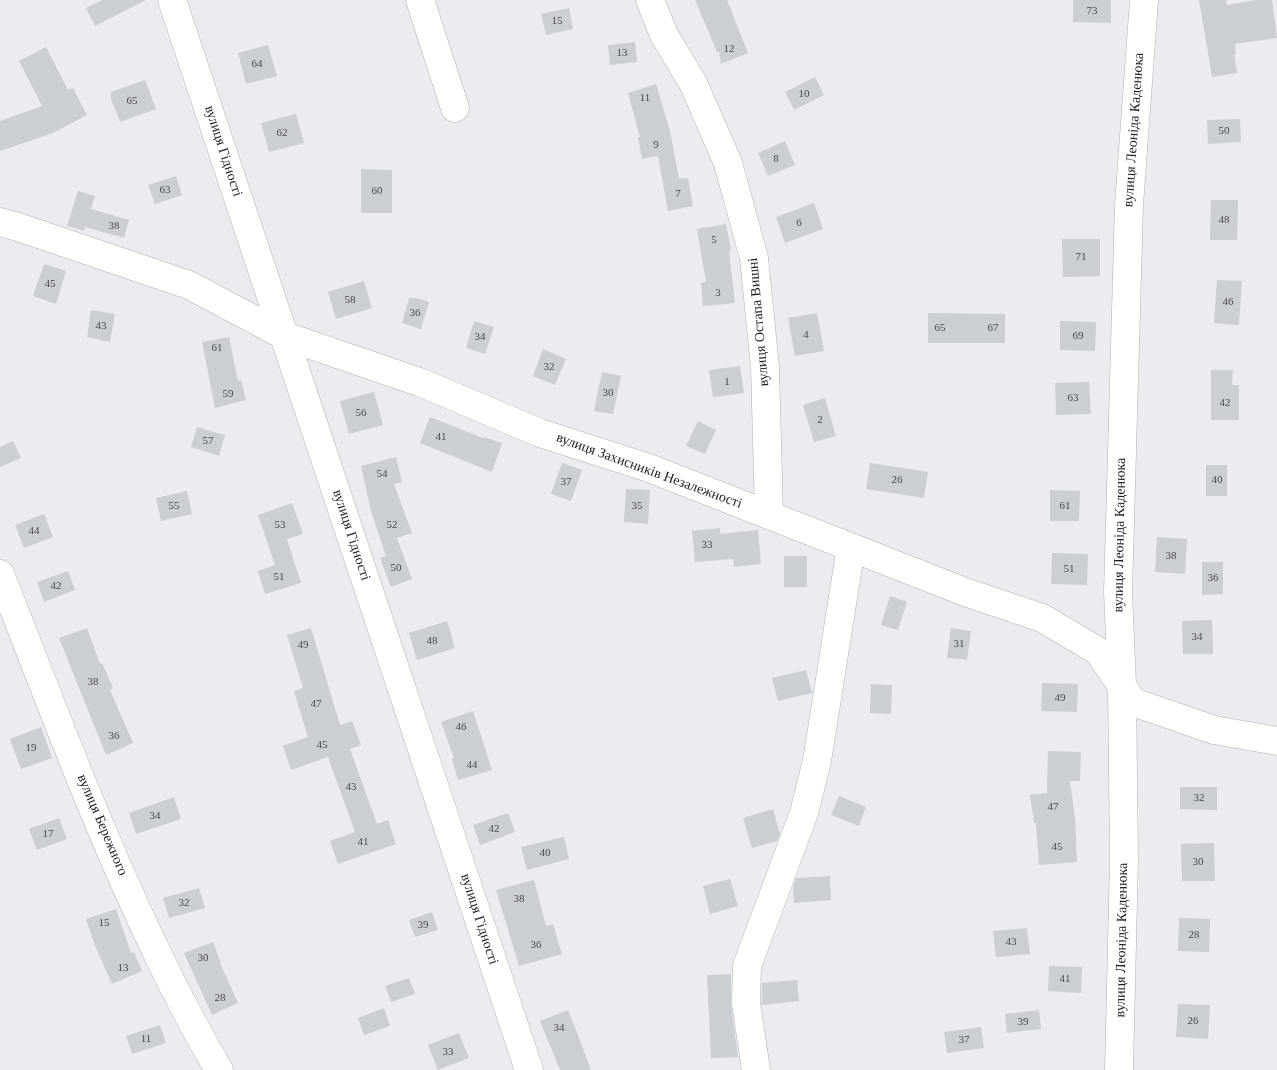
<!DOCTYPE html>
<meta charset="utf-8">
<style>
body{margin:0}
canvas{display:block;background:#eaecf0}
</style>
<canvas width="1277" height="1070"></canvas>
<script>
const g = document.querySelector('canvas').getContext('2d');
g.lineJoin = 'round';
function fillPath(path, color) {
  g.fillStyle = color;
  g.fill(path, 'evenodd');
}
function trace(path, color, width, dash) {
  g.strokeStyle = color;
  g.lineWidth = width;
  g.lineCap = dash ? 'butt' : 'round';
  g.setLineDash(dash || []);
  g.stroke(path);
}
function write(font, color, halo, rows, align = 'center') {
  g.font = font + ' "Times New Roman",serif';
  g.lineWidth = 4;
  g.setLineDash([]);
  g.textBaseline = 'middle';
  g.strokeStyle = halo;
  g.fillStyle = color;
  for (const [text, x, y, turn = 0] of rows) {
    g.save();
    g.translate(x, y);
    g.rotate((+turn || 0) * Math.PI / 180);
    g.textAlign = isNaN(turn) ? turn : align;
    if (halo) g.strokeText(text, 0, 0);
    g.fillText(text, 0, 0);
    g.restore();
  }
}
fillPath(new Path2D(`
 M102,0h44l-51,26 -9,-18z
 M695,0h32l21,53 -27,11 -2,-12h-2z
 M1073,0h38v23l-38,-1z
 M1199,0h27l1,5 28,-5h17l5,38 -42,6 1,10h-2l3,19 -25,4z
 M569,8l4,21 -27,6 -5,-21z
 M635,42l2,20 -27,3 -2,-20z
 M268,45l9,31 -31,8 -8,-31z
 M46,47l22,43 5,-2 14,27 -34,18 -53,18v-30l42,-15 -23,-45z
 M815,77l9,18 -30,15 -9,-18z
 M145,80l11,29 -36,13 -9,-23v-7z
 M656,84l14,47 9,48 9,-1 5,28 -25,5 -10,-55 -16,3 -4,-22h2l-12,-44z
 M296,114l8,29 -35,9 -8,-29z
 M1240,119l1,23 -33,2 -1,-24z
 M785,141l10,24 -27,11 -10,-23z
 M361,169l31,1v43h-31z
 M176,176l6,19 -27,9 -7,-19z
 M78,191l17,5 -4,13 38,11 -5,18 -39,-11 -1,4 -17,-5z
 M1211,200h27l-1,40h-27z
 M814,203l9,26 -38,14 -9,-26z
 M726,224l5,26 -2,1 6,52 -32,3 -2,-23 5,-1 -9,-53z
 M1062,239h38v37l-37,1z
 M44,264l22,7 -10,33 -23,-8z
 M1217,280l25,1 -3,44 -25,-2z
 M364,281l8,27 -36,11 -8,-27z
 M409,298h7l13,4 -8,27 -19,-6z
 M91,310l24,4 -5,28 -23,-5z
 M817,313l7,38 -29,5 -7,-38z
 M928,313l77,1v29h-77z
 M474,321l20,6 -9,27 -19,-6z
 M1060,321l36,1 -1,29 -35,-1z
 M229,337l9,44 3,-1 5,20 -31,8 -13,-66z
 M543,349l23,10 -11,26 -22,-9z
 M740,366l4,27 -31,4 -4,-27z
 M1211,370h22l-1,15h7v35h-28z
 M602,372l19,4 -8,38 -19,-3z
 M1089,382l2,32 -35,1 -1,-32z
 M374,392l9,33 -34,9 -9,-33z
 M825,398l11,38 -22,6 -11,-37z
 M430,417l53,21 1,-1 18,6 -10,29 -72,-29z
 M698,421l18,9 -11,24 -19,-8z
 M197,427l28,8 -6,21 -28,-9z
 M13,441l8,17 -21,9v-20z
 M396,457l6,25 -8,2 18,49 -15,5 15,41 -21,8 -11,-29 6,-2 -15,-45 -10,-45z
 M562,463l20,7 -11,31 -20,-7z
 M870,463l58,9 -4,26 -58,-9z
 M1206,465h21v31h-21z
 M626,489l24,1 -2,34 -24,-2z
 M1050,490l30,1 -1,30h-29z
 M187,491l5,23 -31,7 -5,-23z
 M292,503l11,31 -16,5 14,44 -36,11 -7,-23 17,-6 -17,-50z
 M44,514l9,23 -29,11 -9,-23z
 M720,528v6l38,-4 3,34 -27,3 -1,-8 -38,3 -3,-31z
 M1157,537l30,2 -2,35 -30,-2z
 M1052,553l36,1 -1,31 -36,-1z
 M784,556h23v31h-23z
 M1202,562h21v32l-21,1z
 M68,571l7,19 -31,12 -7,-20z
 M890,596l17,6 -9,28 -17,-5z
 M1212,620l1,34h-30l-1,-33z
 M447,621l8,27 -38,12 -8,-27z
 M87,628l13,36 2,-1 11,25 -3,2 23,53 -27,12 -47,-117z
 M311,628l29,97 12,-4 9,24 -11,4 27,75 11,-4 8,24 -58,20 -8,-23 25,-9 -27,-75 -37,13 -8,-24 25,-9 -14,-46 9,-3 -16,-53z
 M951,628l20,3 -4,29 -20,-2z
 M806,670l6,23 -34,8 -6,-23z
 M1042,683l36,1 -1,28 -36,-1z
 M871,684l21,1 -1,29 -21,-1z
 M473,711l19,59 -34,10 -6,-21 2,-1 -13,-36z
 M41,727l11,31 -31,11 -11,-30z
 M1048,751l33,1 -1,29h-10l5,37 2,44 -38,3 -3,-42h-2l-4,-28 17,-2z
 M1180,787h37v23l-37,-1z
 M839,796l27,11 -7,19 -28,-11z
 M174,797l7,22 -45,15 -7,-21z
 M773,809l7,25 -3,7 -25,7 -9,-30z
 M508,813l7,19 -35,13 -7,-20z
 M59,818l8,21 -30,11 -8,-21z
 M564,837l5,22 -42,11 -6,-23z
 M1214,843l1,38h-33l-1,-37z
 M830,876l1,24 -37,3 -1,-15 3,-10z
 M730,879l8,27 -28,8 -7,-28z
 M534,880l12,46 7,-2 9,30 -43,12 -23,-76z
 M199,888l6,20 -36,10 -6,-20z
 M116,909l15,44 3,-1 8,19 -30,13 -17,-38 -9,-27z
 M432,912l6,18 -23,7 -6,-17z
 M1179,918l31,1 -1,33 -31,-1z
 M1027,928l3,26 -34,3 -3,-26z
 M213,942l8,21h-1l18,40 -26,12 -28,-62z
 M1049,966l33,1 -1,26 -33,-2z
 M731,974v31l7,52 -27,1 -4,-83z
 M409,978l6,16 -24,8 -6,-16z
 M797,980l2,21 -37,4v-22z
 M1178,1004l32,1 -2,34 -32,-2z
 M384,1008l6,18 -26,9 -6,-17z
 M568,1010l10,25 13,35h-31l-20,-49z
 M1039,1010l2,19 -34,4 -2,-19z
 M160,1025l6,18 -34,11 -6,-18z
 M981,1027l3,21 -37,5 -3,-21z
 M459,1033l10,25 -31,12 -10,-25z`), '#cbced2');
const minor = new Path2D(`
 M172,0l357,1070
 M420,0l35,108
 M650,0l14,35 29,48 35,80 26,95 11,109 4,148
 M0,222l18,5 171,58 96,51 137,47 118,50 109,35 316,124 77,26 56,33 35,51 81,28 63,11
 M0,574c51,129 99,260 160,385 18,38 38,75 59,111
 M756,1070l-10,-67 1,-37 57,-153 13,-52 34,-214
 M1119,1070l5,-210 -2,-175 -4,-93 11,-387 15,-205`);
trace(minor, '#aeb0b4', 29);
trace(minor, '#fff', 28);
write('11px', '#48494c', null, [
 ["73",1092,11],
 ["15",557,21],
 ["12",729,49],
 ["13",622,53],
 ["64",257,64],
 ["10",804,94],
 ["11",645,98],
 ["65",132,101],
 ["50",1224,131],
 ["62",282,133],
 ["9",656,145],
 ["8",776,159],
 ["63",165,190],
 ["60",377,191],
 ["7",678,194],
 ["48",1224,220],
 ["6",799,223],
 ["38",114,226],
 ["5",714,240],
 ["71",1081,257],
 ["45",50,284],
 ["3",718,293],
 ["58",350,300],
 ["46",1228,302],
 ["36",415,313],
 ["43",101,326],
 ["65",940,328],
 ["67",993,328],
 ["4",806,335],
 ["69",1078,336],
 ["34",480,337],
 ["61",217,348],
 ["32",549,367],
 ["1",727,382],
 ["30",608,393],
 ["59",228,394],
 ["63",1073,398],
 ["42",1225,403],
 ["56",361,413],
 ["2",820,420],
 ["41",441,437],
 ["57",208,441],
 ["54",382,474],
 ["26",897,480],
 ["40",1217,480],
 ["37",566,482],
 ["55",174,506],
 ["35",637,506],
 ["61",1065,506],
 ["53",280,525],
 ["52",392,525],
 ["44",34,531],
 ["33",707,545],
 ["38",1171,556],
 ["50",396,568],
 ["51",1069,569],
 ["51",279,577],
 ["36",1213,578],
 ["42",56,586],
 ["34",1197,637],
 ["48",432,641],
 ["31",959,644],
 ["49",303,645],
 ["38",93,682],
 ["49",1060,698],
 ["47",316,704],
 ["46",461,727],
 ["36",114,736],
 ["45",322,745],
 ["19",31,748],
 ["44",472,765],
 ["43",351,787],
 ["32",1199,798],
 ["47",1053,807],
 ["34",155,816],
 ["42",494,829],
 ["17",48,834],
 ["41",363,842],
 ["45",1057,847],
 ["40",545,853],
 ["30",1198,862],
 ["38",519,899],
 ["32",184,903],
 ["15",104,923],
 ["39",423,925],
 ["28",1194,935],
 ["43",1011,942],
 ["36",536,945],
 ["30",203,958],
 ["13",123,968],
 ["41",1065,979],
 ["28",220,998],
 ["26",1193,1021],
 ["39",1023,1022],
 ["34",559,1028],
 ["11",146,1039],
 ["37",964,1040],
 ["33",448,1052]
]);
write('14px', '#1d1d1f', '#fff', [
 ["вулиця Леоніда Каденюка",1134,130,-86],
 ["вулиця Гідності",223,151,72],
 ["вулиця Остапа Вишні",759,322,-95],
 ["вулиця Захисників Незалежності",649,471,20],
 ["вулиця Гідності",351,535,72],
 ["вулиця Леоніда Каденюка",1120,535,-89],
 ["вулиця Бережного",102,825,67],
 ["вулиця Гідності",479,919,72],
 ["вулиця Леоніда Каденюка",1122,940,-89]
]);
</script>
